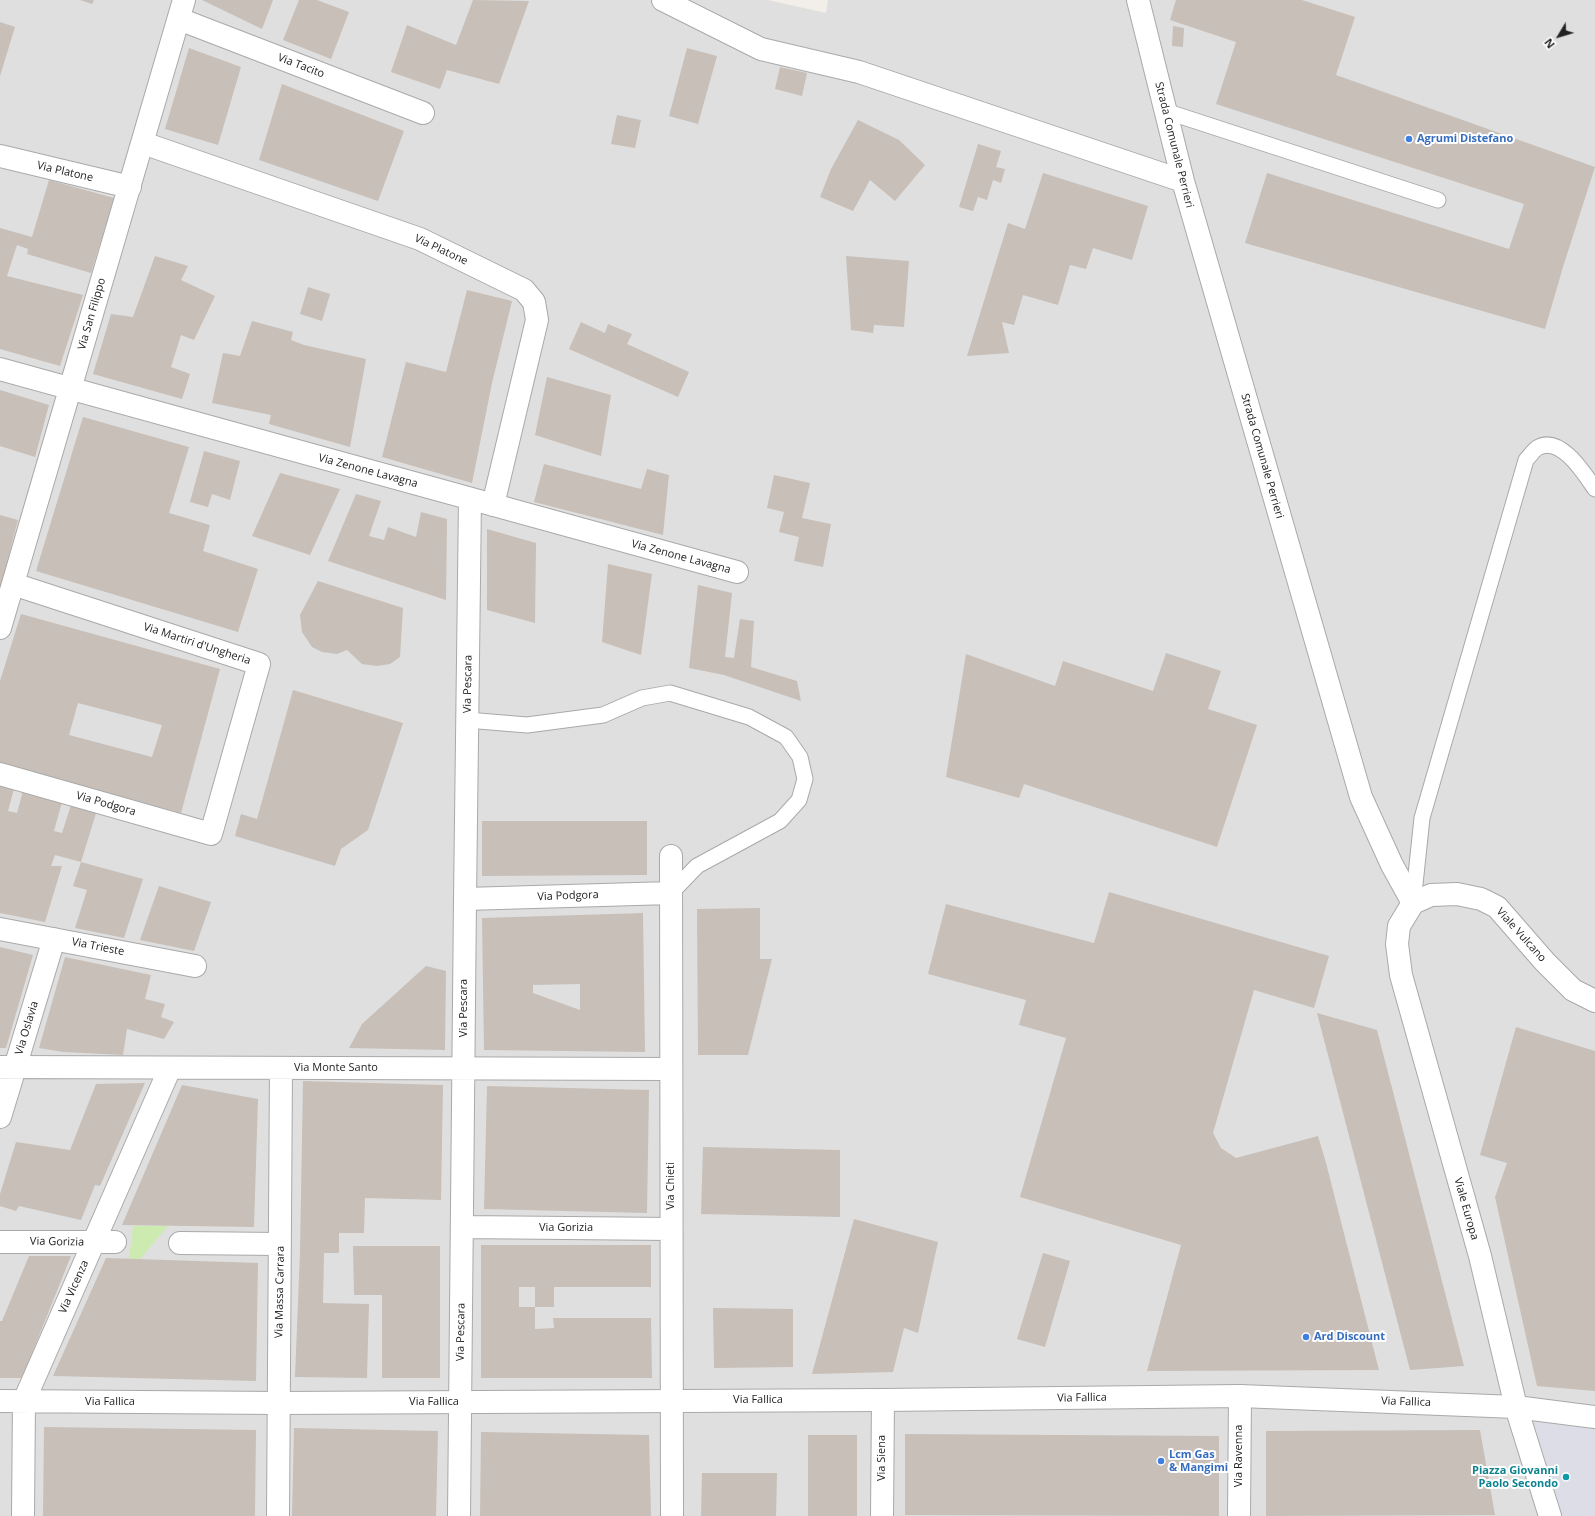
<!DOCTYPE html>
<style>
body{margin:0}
#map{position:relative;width:1595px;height:1516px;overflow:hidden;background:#f2efe9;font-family:"Open Sans",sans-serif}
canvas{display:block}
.north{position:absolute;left:1539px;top:16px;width:40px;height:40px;-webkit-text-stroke:3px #fff;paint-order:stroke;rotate:232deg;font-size:11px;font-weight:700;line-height:16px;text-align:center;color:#222}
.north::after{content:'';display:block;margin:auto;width:14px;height:18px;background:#222;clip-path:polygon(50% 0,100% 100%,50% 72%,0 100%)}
</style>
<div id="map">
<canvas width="1595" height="1516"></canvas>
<div class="north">N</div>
</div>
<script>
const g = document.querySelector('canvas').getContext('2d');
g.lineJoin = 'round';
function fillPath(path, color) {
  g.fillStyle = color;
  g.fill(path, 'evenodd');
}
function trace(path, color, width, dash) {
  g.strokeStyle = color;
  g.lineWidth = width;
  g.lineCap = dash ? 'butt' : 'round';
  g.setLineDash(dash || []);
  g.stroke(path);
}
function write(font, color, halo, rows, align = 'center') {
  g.font = font + ' "Open Sans",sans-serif';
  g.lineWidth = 4;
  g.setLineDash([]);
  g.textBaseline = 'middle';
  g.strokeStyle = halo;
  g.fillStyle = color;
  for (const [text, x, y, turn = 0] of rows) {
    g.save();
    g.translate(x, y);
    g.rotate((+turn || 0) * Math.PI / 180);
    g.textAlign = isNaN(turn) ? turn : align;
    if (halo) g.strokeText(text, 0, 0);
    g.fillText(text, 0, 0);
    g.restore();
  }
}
fillPath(new Path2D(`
 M0,0h768l58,13 2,-13h767v1516h-1595z`), '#e0dfdf');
fillPath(new Path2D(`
 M133,1226h35l-28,33h-11z`), '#cdebb0');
fillPath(new Path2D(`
 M1516,1407l79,10v99h-45z`), '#dddde8');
fillPath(new Path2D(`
 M80,0h14l-2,4z
 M202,0h71l-11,29z
 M299,0h18l32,12 -18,47 -48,-19z
 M473,0l56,1 -30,83 -52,-14 -7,19 -49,-17 16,-47 49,20z
 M1176,0h126l53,17 -19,58 259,92 -32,100 -18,62 -300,-86 22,-70 242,76 15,-45 -308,-100 20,-62 -66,-22z
 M0,22l15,5 -15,49z
 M1173,26l11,2 -1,19 -11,-1z
 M189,48l52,19 -23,78 -53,-16z
 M687,48l30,8 -19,68 -29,-8z
 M780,67l27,6 -5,23 -27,-7z
 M282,84l122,47 -26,70 -119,-41z
 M617,115l24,5 -6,28 -24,-4z
 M858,120l41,20 26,25 -30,36 -25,-21 -17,31 -33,-14 11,-28z
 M978,144l23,7 -5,16 9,2 -4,14 -8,-3 -6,20 -9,-3 -5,14 -14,-4z
 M1043,173l105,33 -16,54 -39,-12 -7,21 -16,-4 -12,40 -35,-10 -9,30 -12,-3 7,31 -42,3 41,-133 17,6z
 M49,180l65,18 -23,75 -64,-19 1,-5 -11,-4 -10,31 76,19 -23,71 -60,-17v-121l32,9z
 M155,256l33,10 -7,14 34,16 -21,44 -13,-5 -10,32 19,7 -8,25 -89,-25 18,-60 22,3z
 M846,256l63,5 -5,66 -30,-2 -1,8 -22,-3z
 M308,287l22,7 -8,27 -22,-7z
 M467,290l45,11 -20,82 -20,100 -90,-26 24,-95 40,10z
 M252,321l41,11 -2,8 13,5 62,14 -16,88 -81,-23 2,-9 -59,-12 11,-50 17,3z
 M581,322l24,11 3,-9 24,10 -5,10 62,28 -11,25 -109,-48z
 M547,377l64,18 -10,61 -66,-21z
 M0,390l49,15 -14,52 -35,-11z
 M83,417l106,30 -20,66 41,12 -7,26 55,18 -20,63 -202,-61z
 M204,451l36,10 -10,39 -18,-6 -4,13 -18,-5z
 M544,464l97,25 6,-20 22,6 -6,60 -129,-33z
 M280,473l60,16 -30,66 -58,-19z
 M774,475l36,8 -8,35 29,6 -8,43 -29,-6 5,-24 -20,-5 5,-20 -17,-4z
 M356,494l25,7 -12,35 15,4 4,-13 28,10 5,-25 26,7 -1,81 -118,-39z
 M0,515l18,5 -17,65h-1z
 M487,529l49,14 -1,80 -48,-13z
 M608,564l44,10 -11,81 -39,-13z
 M318,581l85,27 -3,49 -10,7 -13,2 -15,-2 -15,-14 -10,4 -15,-2 -10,-5 -10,-15 -2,-17z
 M698,585l34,8 -7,64 9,1 6,-39 14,2 -3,46 46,14 4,20 -77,-26 -35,-7z
 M21,614l199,55 -39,144 -181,-50v-82zM78,703l84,22 -10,32 -83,-22z
 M1166,653l55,18 -13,38 49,16 -40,122 -193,-63 -5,14 -73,-21 20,-123 89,32 8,-25 90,30z
 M293,690l110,33 -35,107 -27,19 -6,17 -100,-30 6,-22 16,5z
 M0,785l14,4 -6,22 9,2 6,-22 39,11 -8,29 8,2 9,-28 25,8 -15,49 62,17 -19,59 -49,-10 12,-38 -14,-4 8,-24 -26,-7 -4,11h11l-17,56 -45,-9z
 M482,821h165v54l-165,1z
 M159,886l52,16 -17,49 -54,-11z
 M1109,892l220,64 -15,52 -60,-18 -41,143 8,15 15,10 82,-22 8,27 53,207 -232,1 34,-126 -161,-48 46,-159 -47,-13 7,-25 -98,-26 18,-70 148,39z
 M760,908v51h12l-24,96h-50l-1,-146z
 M643,913l2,139 -161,-2 -2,-132zM580,984v26l-47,-17v-8z
 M0,947l33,8 -27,93h-6z
 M65,957l86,18 -6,24 20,5 -4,13 13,5 -10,17 -37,-10 -4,26 -60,-3 -24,-4z
 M426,966l20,5 -1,79 -96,-2 13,-24z
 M1317,1013l60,17 87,336 -54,4z
 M1516,1027l79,24v340l-58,-5 -42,-189 12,-34 -27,-8z
 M303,1081l140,4 -2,115 -76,-2 -1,35h-25v20h-15l-1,50 46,1 -2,74 -72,-1 5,-125z
 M145,1083l-45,103 -5,-1 -14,35 -62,-14 -3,5 -16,-5v-12l16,-52 54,8 26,-66z
 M182,1085l76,14 -4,128 -132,-2z
 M487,1086l162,4 -2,123 -163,-4z
 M703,1147l137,3v67l-139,-3z
 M854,1219l84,23 -20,91 -14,-5 -11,44 -81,2z
 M481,1245h170v42h-97v20h-19v-20h-16v20h16v22l19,-1 -1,-10h98l1,60h-171z
 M353,1246h87v132h-58v-83h-28z
 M1043,1253l27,8 -25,86 -28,-8z
 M29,1256h42l-49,122h-22v-57h2z
 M106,1258l152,5 -2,118 -203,-5z
 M713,1308l80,1v58l-79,1z
 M44,1427l212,3 -1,86h-212z
 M294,1428l144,3 -2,85h-144z
 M1480,1430l15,85 -229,1v-85z
 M481,1432l168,3 2,81h-171z
 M905,1434l314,2v80l-314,-1z
 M808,1435h49v81h-49z
 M702,1473h75l-1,43h-75z`), '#c7bfb8');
const service = new Path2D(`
 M1165,111l273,89
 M467,720l60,5 76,-10 39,-17 28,-5 79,24 37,20 14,20 5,22 -6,21 -19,21 -83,45 -26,27
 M1413,903l9,-85 104,-358c3,-3 7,-9 11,-12 23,-14 47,25 58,41`);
const minor = new Path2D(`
 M663,0l98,49 98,23 324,109
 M1138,0l45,181 178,616 31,68 21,38
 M179,19l244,94
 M143,143l277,96 104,51 10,12 3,18 -44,185
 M0,156l130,31
 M0,369l737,203
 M0,628l184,-628
 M0,774l211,60 48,-170 -246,-80
 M671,856l1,660
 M465,899l206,-6
 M0,929l195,37
 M0,1067l671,2
 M0,1117l54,-178
 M462,1227l209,2
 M0,1242h115
 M180,1243l100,1
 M24,1401l146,-333
 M1516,1407l79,10
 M278,1516l3,-448
 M459,1516l6,-617 5,-400
 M882,1516l1,-116
 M1239,1516l1,-120`);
const tertiary = new Path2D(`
 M0,1401l279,2 604,-3 357,-4 276,11
 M23,1516l1,-115
 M1550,1516l-34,-109 -36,-151 -79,-281 -4,-31 2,-18 14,-23 18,-8 26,-1 24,5 16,8 48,55 28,28 22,11`);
trace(service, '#a9a9a9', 17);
trace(minor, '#a9a9a9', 24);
trace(tertiary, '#a9a9a9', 24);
trace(service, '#fff', 15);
trace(minor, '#fff', 22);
trace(tertiary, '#fff', 22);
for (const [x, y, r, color] of [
 [1409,139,4,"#3f7fe0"],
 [1306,1337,4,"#3f7fe0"],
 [1161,1461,4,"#3f7fe0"],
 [1566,1477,4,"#0f9aa8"]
]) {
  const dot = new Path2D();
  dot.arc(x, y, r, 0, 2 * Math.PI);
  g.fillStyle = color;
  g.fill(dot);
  trace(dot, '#fff', 1.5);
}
write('11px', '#222', '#fff', [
 ["Via Tacito",301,66,21],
 ["Strada Comunale Perrieri",1174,145,76],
 ["Via Platone",65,172,13],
 ["Via Platone",441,250,25],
 ["Via San Filippo",92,314,-74],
 ["Strada Comunale Perrieri",1262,456,74],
 ["Via Zenone Lavagna",368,471,15],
 ["Via Zenone Lavagna",681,557,15],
 ["Via Martiri d'Ungheria",197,644,18],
 ["Via Pescara",468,684,-89],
 ["Via Podgora",106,804,16],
 ["Via Podgora",568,896,-2],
 ["Viale Vulcano",1521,935,48],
 ["Via Trieste",98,947,11],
 ["Via Pescara",464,1008,-90],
 ["Via Oslavia",27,1028,-73],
 ["Via Monte Santo",336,1068],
 ["Via Chieti",671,1186,-90],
 ["Viale Europa",1466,1209,74],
 ["Via Gorizia",566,1228],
 ["Via Gorizia",57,1242,1],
 ["Via Vicenza",74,1287,-66],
 ["Via Massa Carrara",280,1292,-89],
 ["Via Pescara",461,1332,-89],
 ["Via Fallica",1082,1398,-1],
 ["Via Fallica",758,1400],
 ["Via Fallica",110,1402],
 ["Via Fallica",434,1402],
 ["Via Fallica",1406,1402,2],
 ["Via Ravenna",1239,1456,-90],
 ["Via Siena",882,1458,-90]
]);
write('bold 11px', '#366cbe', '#fff', [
 ["Agrumi Distefano",1417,139],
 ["Ard Discount",1314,1337],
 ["Lcm Gas",1169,1455],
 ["& Mangimi",1169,1468]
], 'left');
write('bold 11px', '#0d838f', '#fff', [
 ["Piazza Giovanni",1558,1471],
 ["Paolo Secondo",1558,1484]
], 'right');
</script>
